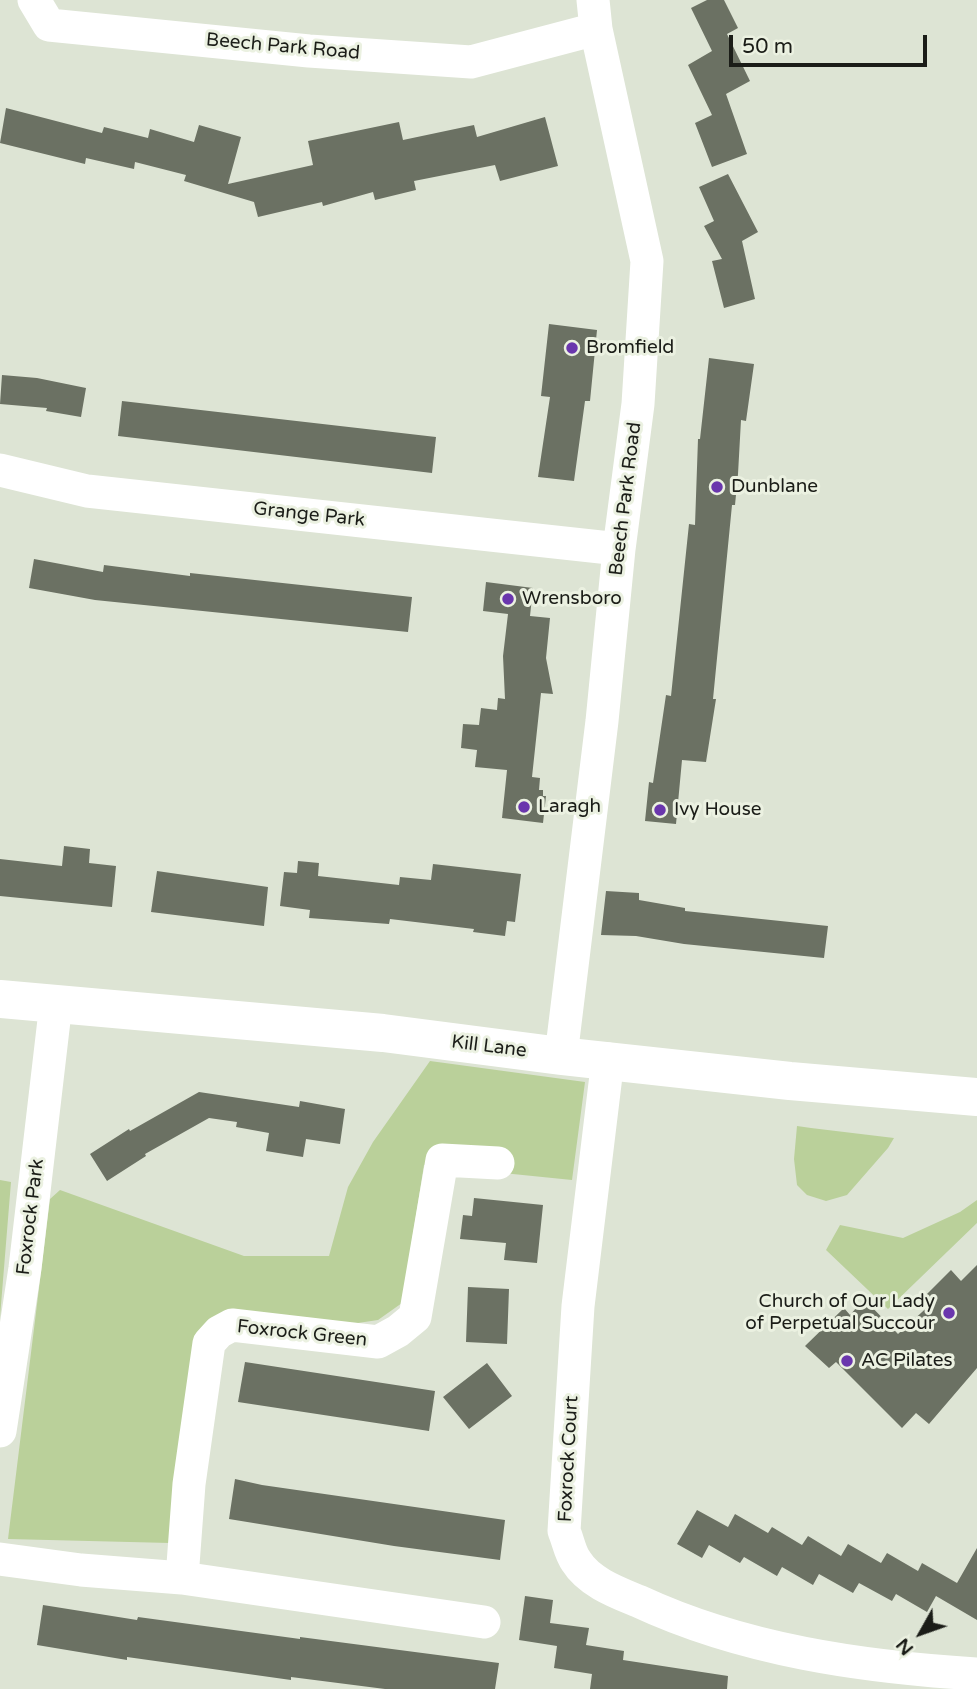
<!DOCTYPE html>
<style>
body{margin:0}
#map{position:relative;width:977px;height:1689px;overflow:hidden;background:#dde4d4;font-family:"Varela Round",sans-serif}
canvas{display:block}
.north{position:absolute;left:886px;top:1598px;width:70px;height:70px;-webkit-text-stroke:5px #ebf1e1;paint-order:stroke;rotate:230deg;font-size:19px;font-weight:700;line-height:28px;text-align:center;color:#1b1d18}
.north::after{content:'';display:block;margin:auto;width:24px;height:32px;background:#1b1d18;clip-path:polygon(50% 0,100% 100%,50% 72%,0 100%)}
.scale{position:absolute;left:729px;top:35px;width:198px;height:32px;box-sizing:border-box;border:4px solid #1b1d18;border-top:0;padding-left:9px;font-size:21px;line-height:24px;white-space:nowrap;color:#1b1d18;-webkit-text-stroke:5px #ebf1e1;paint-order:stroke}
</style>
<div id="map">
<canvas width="977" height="1689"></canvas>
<div class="north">N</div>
<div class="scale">50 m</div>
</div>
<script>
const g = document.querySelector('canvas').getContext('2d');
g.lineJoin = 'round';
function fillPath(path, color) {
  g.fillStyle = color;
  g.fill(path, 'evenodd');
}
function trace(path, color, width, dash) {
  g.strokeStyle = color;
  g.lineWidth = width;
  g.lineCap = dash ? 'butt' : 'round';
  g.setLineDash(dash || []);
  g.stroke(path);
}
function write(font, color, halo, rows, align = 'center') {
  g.font = font + ' "Varela Round",sans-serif';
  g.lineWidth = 6;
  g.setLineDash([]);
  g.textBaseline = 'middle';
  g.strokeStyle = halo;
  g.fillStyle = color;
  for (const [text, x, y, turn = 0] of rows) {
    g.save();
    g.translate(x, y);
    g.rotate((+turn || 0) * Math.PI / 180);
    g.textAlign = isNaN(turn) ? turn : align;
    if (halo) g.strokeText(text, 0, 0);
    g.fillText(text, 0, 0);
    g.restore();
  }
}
fillPath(new Path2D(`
 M430,1061l155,21 -13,98 -148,-15 -22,138 -24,17 -27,4 -139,-4 -18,18 -24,205 -162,-4 42,-340 10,-9 184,66h85l19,-69 25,-45z
 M797,1126l14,2 83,10 -6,10 -41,47 -21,6 -19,-6 -10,-10 -3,-26z
 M0,1180l11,2 -11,135z
 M977,1200v23l-89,86 -62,-59 14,-25 63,13 57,-26z`), '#bad09a');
fillPath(new Path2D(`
 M707,0h17l14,28 -11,6 23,47 -24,13 21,60 -35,13 -17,-44 17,-8 -24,-50 24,-14 -21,-43z
 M6,108l96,25 2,-6 44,11 2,-9 44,13 5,-17 42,12 -13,47 85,-19 -5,-24 91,-19 4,18 71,-15 3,12 68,-20 13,49 -58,15 -5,-16 -81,16 2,9 -41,10 -2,-8 -50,14 -1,-4 -64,15 -4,-15 -70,-21 2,-6 -51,-13 -1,7 -48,-11 -1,6 -85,-21z
 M728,174l30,58 -16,9 13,58 -31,9 -12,-47 10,-2 -18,-33 10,-5 -15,-34z
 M549,324l48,6 -7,71h-5l-11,80 -36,-4 12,-80 -9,-1z
 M709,358l45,6 -8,57 -5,-1 -3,54 -3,31h-3l-19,194h3l-10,63 -24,-2 -6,64 -31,-3 4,-39 4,1 13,-88 5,1 18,-172 6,1 3,-86h2z
 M2,375l35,3 49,10 -5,29 -35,-6 1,-3 -47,-4z
 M122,401l314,36 -4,36 -314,-37z
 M34,559l69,13 1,-7 86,11v-3l222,24 -4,35 -313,-32 -66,-12z
 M486,582l47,6 -3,28 20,2 -4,40 7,36 -12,-1 -9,84 8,1 -1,12h4v6h3l-3,27 -41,-5 5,-48 -32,-3 2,-17 -16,-2 2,-24 16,1 2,-17 16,2 1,-12 7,1 -2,-43 5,-42 -25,-3z
 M64,846l26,3 -1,14 27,3 -4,41 -112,-11v-37l62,7z
 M298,861l21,2 -1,13 81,9 1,-8 31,3 2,-16 88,10 -6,48 -8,-1 -2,15 -32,-4 1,-3 -84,-10 -1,5 -80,-6 1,-8 -30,-4 4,-34 13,1z
 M157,871l111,16 -4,39 -113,-14z
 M606,891l33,2v7l46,8v3l143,15 -4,32 -140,-14 -48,-8 -35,-1z
 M199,1092l100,15 1,-6 45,8 -5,35 -34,-5 -3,18 -37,-6 3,-18 -33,-6 1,-5 -28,-4 -64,36 1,2 -39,25 -17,-27 39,-25 1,2z
 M474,1198l69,7 -6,58 -33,-3 2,-17 -46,-4 3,-24 9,1z
 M977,1265v103l-48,56 -13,-11 -14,15 -66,-66 -7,6 -24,-22 39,-38 6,7 14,-16 34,35 35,-32 -7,-7 25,-25 10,11z
 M468,1287l41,2 -2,55 -41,-2z
 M245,1362l190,29 -6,40 -191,-29z
 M487,1363l25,33 -43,33 -26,-32z
 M235,1479l27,6 243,35 -5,40 -106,-14 -165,-27z
 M697,1510l31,17 7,-13 33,19 4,-6 30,18 6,-9 33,20 7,-12 33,19 6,-10 31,18 4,-8 35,20 20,-35v72l-41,-24 -9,16 -31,-18 -4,7 -33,-18 -6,10 -34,-19 -6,11 -31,-18 -5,9 -33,-19 -4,6 -31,-18 -7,13 -25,-14z
 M525,1596l28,4 -3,23 39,5 -3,17 38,6 -1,9 105,16 -1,13h-137l2,-15 -38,-6 3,-22 -38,-6z
 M43,1605l94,15 1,-3 162,22v-2l199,26 -4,26h-110l-94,-12v3l-164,-23v3l-90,-15z`), '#6b7163');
trace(new Path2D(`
 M34,0l15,25 260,26 162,11 125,-33
 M0,470l87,21 532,58
 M561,1056l41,-335 17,-172 19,-145 9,-143 -51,-232 -3,-29
 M608,1059l-30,247 -14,225c4,9 6,22 12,30 13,21 40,31 62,40 105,49 224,66 339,73
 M0,1431l25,-163 31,-265
 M0,1559l81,11 101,8 302,44
 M182,1578l7,-94 20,-141 10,-11 13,-7 146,17 20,-11 17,-14 27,-157 56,3`), '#fff', 33);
trace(new Path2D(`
 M0,999l383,34 178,23 229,25 187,16`), '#fff', 38);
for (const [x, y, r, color] of [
 [572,348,7,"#6a36ad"],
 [717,487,7,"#6a36ad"],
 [508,599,7,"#6a36ad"],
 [524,807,7,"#6a36ad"],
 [660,810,7,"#6a36ad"],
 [949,1313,7,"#6a36ad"],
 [847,1361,7,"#6a36ad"]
]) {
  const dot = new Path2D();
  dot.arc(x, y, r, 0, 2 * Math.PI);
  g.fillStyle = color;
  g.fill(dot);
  trace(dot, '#ebf1e1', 2.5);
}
write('19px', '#1b1d18', '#ebf1e1', [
 ["Beech Park Road",283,47,5],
 ["Beech Park Road",626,499,-83],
 ["Grange Park",309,515,6],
 ["Kill Lane",489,1047,7],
 ["Foxrock Park",31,1217,-83],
 ["Foxrock Green",302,1334,6],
 ["Foxrock Court",569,1459,-87]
]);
write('19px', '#1b1d18', '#ebf1e1', [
 ["Bromfield",586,348],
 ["Dunblane",731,487],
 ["Wrensboro",522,599],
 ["Laragh",538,807],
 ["Ivy House",674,810],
 ["Church of Our Lady",935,1302,"right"],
 ["of Perpetual Succour",935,1324,"right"],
 ["AC Pilates",861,1361]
], 'left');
</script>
